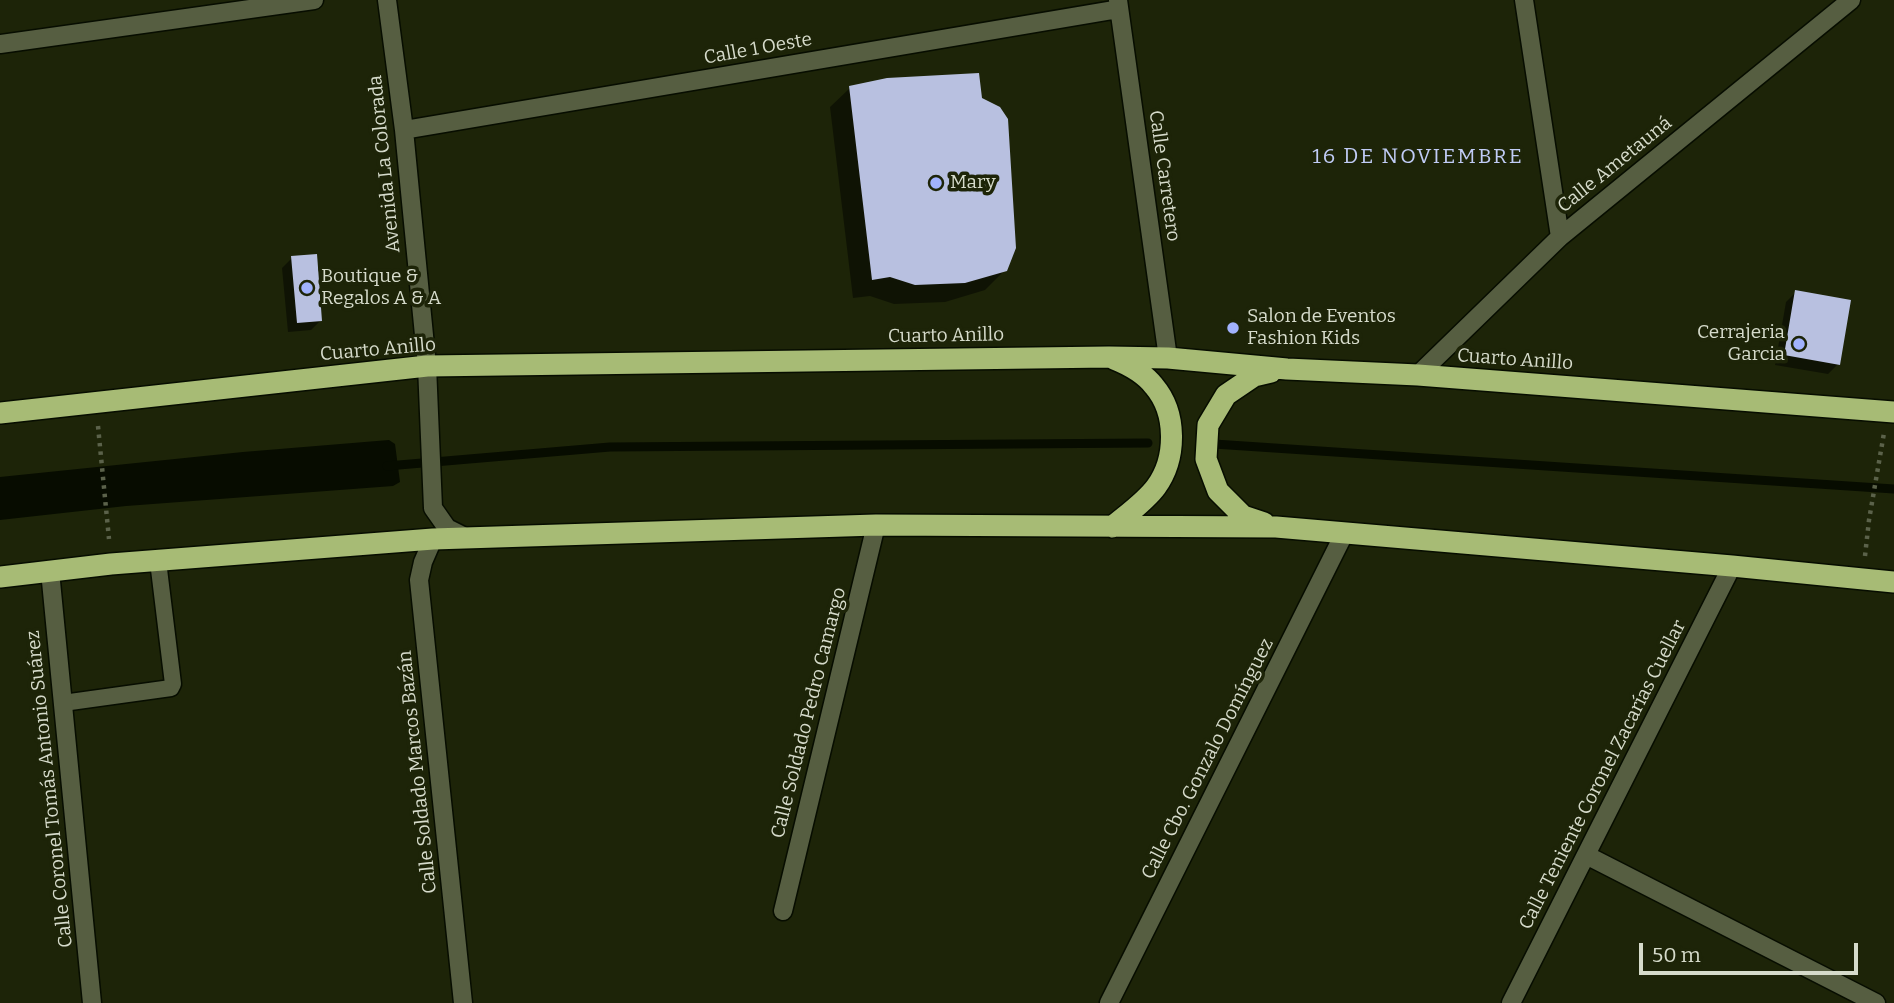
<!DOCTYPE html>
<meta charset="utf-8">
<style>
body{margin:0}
#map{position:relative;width:1894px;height:1003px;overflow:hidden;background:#1d2408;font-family:Bitter,serif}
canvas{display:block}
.scale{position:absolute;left:1639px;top:943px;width:219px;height:32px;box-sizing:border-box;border:4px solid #d6dbcb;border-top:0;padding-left:9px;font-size:21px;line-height:24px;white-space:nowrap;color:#d6dbcb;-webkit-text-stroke:5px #1d2408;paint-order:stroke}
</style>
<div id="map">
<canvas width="1894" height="1003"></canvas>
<div class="scale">50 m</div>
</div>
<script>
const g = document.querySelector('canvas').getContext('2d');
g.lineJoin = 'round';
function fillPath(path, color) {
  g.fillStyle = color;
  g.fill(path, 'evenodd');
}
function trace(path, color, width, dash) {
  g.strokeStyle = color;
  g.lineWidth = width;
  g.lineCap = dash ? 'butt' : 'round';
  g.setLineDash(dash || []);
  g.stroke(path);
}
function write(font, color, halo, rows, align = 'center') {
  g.font = font + ' Bitter,serif';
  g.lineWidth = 7;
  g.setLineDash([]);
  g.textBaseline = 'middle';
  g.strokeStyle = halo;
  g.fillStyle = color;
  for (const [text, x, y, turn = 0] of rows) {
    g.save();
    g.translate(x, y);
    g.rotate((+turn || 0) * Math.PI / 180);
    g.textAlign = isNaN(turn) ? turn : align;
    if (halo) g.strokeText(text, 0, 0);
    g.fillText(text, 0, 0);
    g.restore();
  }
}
fillPath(new Path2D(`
 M389,440l6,4 5,38 -7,4 -267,20 -126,14v-43l243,-25z`), '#070c00');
fillPath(new Path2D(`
 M850,88l155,182 -20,20 -40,12 -51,2 -24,-8 -17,2 -23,-191z
 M292,258l29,62 -10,10 -23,2 -6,-64z
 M1796,292l42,72 -10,10 -53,-9 11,-63z`), '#0007');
trace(new Path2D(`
 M1214,444l680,45
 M387,466l223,-19 538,-4`), '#070c00', 9);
fillPath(new Path2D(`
 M979,73l3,25 18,9 8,12 8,129 -9,23 -42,12 -50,2 -25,-8 -18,3 -23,-194 38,-8z
 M317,254l5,67 -25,2 -6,-67z
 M1795,290l56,10 -11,65 -56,-10z`), '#b8c0e0');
const lane = new Path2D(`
 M63,703l108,-15 2,-4 -15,-123`);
const street = new Path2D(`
 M387,0l17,130 23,236 6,142 14,20 20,10
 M1118,0l50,358
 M1524,0l36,237
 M0,44l314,-44
 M404,130l715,-121
 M1418,375l142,-138 291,-237
 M433,539l-10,23 -4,18 44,423
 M50,571l42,432
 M1586,855l290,148
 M783,911l93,-386
 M1109,1003l235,-469
 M1511,1003l221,-437`);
const highway = new Path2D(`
 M0,413l427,-47 682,-9 59,1 119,11 131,6 476,37
 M1264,523l-21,-7 -25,-25 -12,-32 2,-34 18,-30 28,-19 17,-4
 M1112,527c14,-12 33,-25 44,-40 21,-29 21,-74 -2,-101 -10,-13 -25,-21 -40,-27
 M0,577l111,-13 322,-25 443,-14 400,2 456,39 162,16`);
trace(lane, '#070d00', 19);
trace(street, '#070d00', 21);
trace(highway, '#070d00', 24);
trace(new Path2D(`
 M98,426l11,113
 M1865,556l4,-36 15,-87`), '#5b624a', 4.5, [3.5, 5]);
trace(lane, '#565e41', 16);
trace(street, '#565e41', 18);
trace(highway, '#a7bb75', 21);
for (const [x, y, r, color] of [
 [936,183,7,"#a1b2fd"],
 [307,288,7,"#a1b2fd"],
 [1233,328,7,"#a1b2fd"],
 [1799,344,7,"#a1b2fd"]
]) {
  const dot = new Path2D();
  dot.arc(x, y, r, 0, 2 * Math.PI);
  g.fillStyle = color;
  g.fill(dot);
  trace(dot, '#1d2408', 2.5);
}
write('19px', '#d6dbcb', '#1d2408', [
 ["Calle 1 Oeste",758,49,-10],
 ["Avenida La Colorada",385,164,-96],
 ["Calle Ametauná",1615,165,-39],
 ["Calle Carretero",1164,176,82],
 ["Cuarto Anillo",946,336,-1],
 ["Cuarto Anillo",378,350,-5],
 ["Cuarto Anillo",1515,360,4],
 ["Calle Soldado Pedro Camargo",809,713,-76],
 ["Calle Cbo. Gonzalo Domínguez",1208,759,-63],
 ["Calle Soldado Marcos Bazán",418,772,-96],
 ["Calle Teniente Coronel Zacarías Cuellar",1603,775,-63],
 ["Calle Coronel Tomás Antonio Suárez",50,789,-96]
]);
write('19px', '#d6dbcb', '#1d2408', [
 ["Mary",950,183],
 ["Boutique &",321,277],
 ["Regalos A & A",321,299],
 ["Salon de Eventos",1247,317],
 ["Fashion Kids",1247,339],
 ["Cerrajeria",1785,333,"right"],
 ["Garcia",1785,355,"right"]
], 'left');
g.letterSpacing = '2px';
write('21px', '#c1ccf6', '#1d2408', [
 ["16 DE NOVIEMBRE",1418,157]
]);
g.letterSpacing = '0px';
</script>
